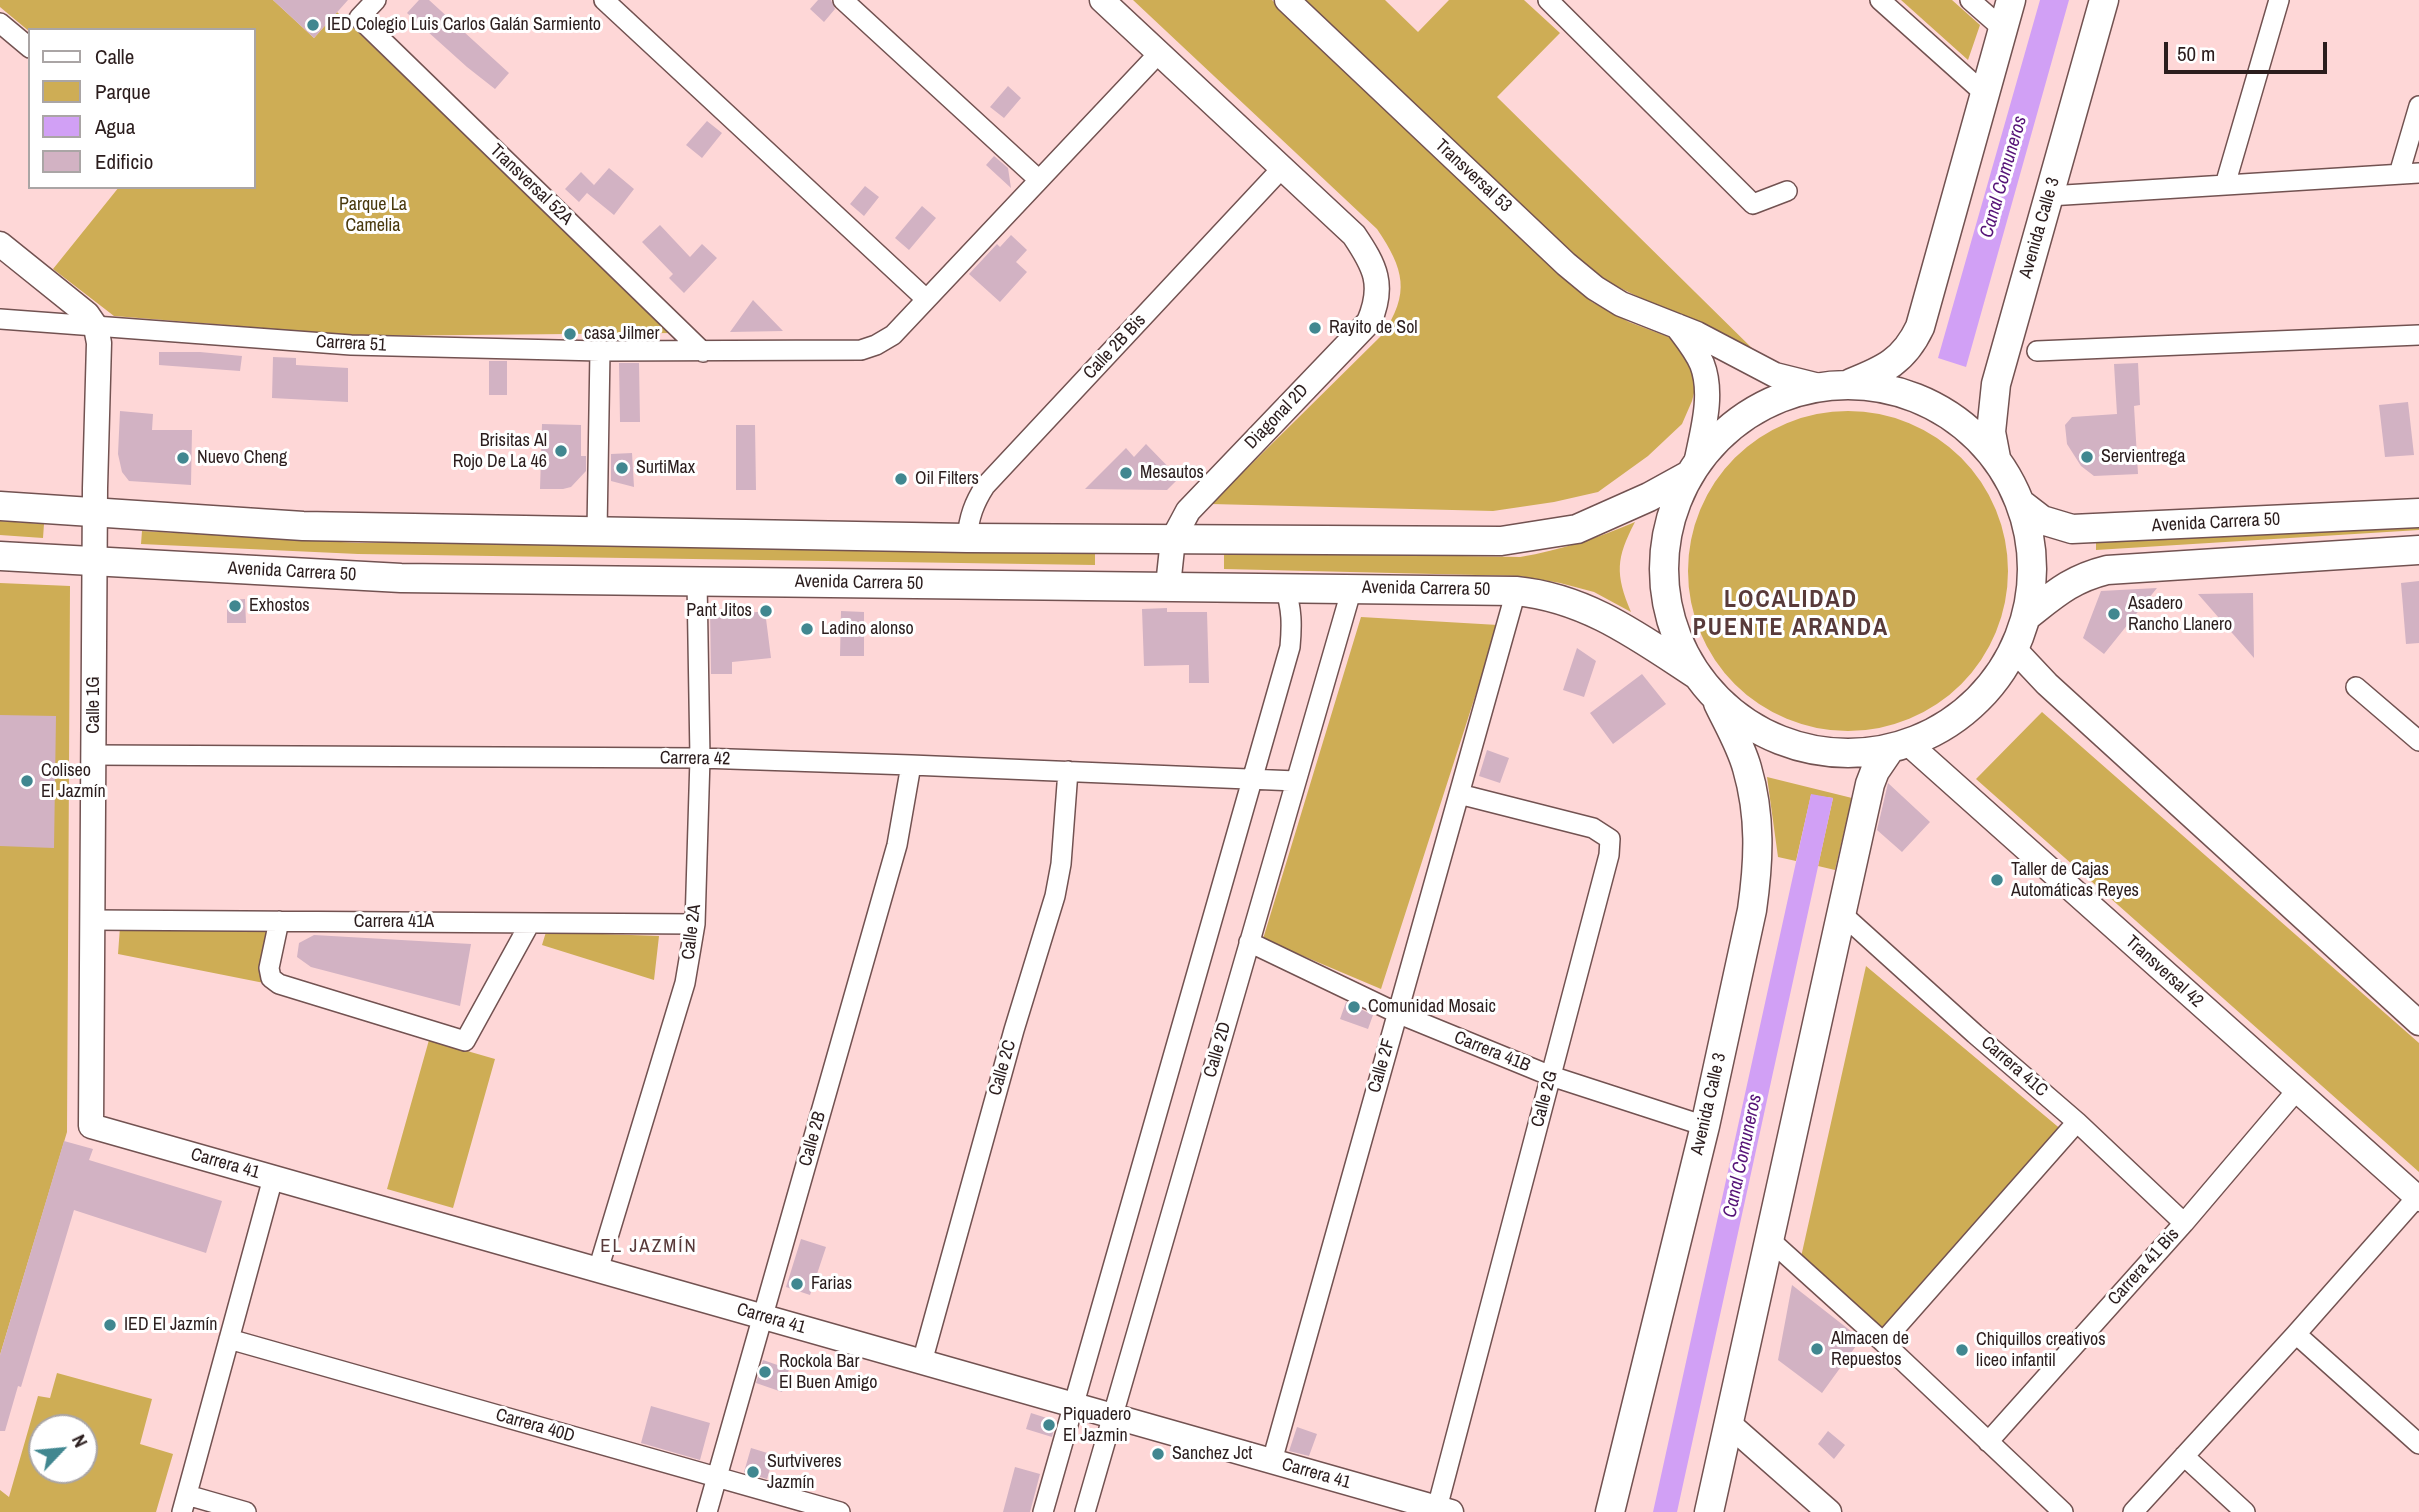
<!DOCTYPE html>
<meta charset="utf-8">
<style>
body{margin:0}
#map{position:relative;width:2419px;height:1512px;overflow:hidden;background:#fed7d7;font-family:"Archivo Narrow",sans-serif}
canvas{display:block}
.legend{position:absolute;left:28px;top:28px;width:228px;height:161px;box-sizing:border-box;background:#fff;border:2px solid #aaa5a5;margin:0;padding:9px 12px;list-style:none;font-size:21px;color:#2b1d1d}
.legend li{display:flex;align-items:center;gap:14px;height:35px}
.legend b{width:35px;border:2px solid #aaa5a5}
.north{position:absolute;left:28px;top:1414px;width:70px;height:70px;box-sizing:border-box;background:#fff;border:2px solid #aaa5a5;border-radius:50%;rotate:64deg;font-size:19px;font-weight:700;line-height:28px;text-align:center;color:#2b1d1d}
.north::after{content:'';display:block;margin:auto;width:24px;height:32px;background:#418790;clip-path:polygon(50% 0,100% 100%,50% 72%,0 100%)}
.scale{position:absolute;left:2164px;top:42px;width:163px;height:32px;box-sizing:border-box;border:4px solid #2b1d1d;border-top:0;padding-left:9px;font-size:21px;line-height:24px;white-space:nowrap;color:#2b1d1d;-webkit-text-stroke:5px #fff;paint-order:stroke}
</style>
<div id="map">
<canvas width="2419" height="1512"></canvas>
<ul class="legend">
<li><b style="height:9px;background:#fff"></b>Calle</li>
<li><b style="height:19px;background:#cead55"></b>Parque</li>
<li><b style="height:19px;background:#d1a0f5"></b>Agua</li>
<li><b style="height:19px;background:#d2b2c3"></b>Edificio</li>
</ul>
<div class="north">N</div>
<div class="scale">50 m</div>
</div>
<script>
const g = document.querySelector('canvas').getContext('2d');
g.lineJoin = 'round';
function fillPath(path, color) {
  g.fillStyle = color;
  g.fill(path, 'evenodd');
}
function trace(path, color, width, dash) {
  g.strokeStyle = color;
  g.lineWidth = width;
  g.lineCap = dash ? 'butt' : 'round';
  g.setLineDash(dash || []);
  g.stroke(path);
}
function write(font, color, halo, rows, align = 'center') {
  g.font = font + ' "Archivo Narrow",sans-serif';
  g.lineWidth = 6;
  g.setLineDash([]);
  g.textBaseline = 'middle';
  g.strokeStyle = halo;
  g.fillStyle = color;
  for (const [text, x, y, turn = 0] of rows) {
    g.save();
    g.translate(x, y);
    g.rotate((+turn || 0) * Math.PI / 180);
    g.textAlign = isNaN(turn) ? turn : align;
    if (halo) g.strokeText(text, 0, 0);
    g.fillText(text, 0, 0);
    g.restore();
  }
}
fillPath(new Path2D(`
 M0,0h273l41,38 23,-26 335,321 -310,3 -248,-20 -61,-47 66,-82h135v-157h-224v2l-30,-25z
 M1133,0h139l320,302 37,20 45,17 14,16 9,26 -5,20 -10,23 -34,32 -50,36 -44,10 -61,9 -282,-7 171,-169c29,-42 22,-66 -5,-106z
 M1302,0h83l33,32 31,-32h75l36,33 -63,64 264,260 -155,-76 -41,-34z
 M1901,0h51l28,25 -12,35z
 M1688 571a160 160 0 1 1 320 0a160 160 0 1 1-320 0Z
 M0,521l44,3 -1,14 -43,-3z
 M1635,522c-19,36 -20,52 -4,90l-37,-20 -34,-9 -40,-7 -296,-7v-17l296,5c41,-7 78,-19 115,-35z
 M2419,522v8l-323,20v-8z
 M142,531l217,12 238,-2 498,9v15l-737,-11 -217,-10z
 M0,583l70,3 -3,546 -67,223z
 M1361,617l137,8 -117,364 -118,-50z
 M2042,712l377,331v129l-443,-393z
 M1767,777l85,21 -17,72 -17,-4 15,-68 -22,-3 -15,66 -18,-4z
 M120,927h148l-4,56 -146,-29z
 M546,932l113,4 -5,44 -112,-35z
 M1866,966l197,165 -179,199 -83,-73z
 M429,1040l66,19 -42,149 -66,-19z
 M57,1373l95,26 -12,45 33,10 -17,58h-156v-22l9,7 29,-101 12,2zM84,1428v42h-42v-42z`), '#cead55');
fillPath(new Path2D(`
 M2040,0h29l-103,367 -28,-9z
 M1811,794l22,4 -156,714h-24z`), '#d1a0f5');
fillPath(new Path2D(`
 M273,0h75l-34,38z
 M419,0h10l80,73 -14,16 -28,-22 -60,-54z
 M818,0h13l4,9 -11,13 -14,-13z
 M1008,86l13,12 -17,20 -14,-11z
 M707,121l15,12 -20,25 -16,-13z
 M994,156l14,12 3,20 -25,-23z
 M609,168l25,21 -20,26 -27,-22z
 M581,172l13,13 -15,17 -14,-13z
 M865,186l14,11 -15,19 -14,-12z
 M922,206l14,12 -27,32 -14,-12z
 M660,225l30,32 12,-13 15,14 -33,35 -15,-15 4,-4 -31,-32z
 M1011,235l16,15 -11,12 11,10 -27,30 -31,-28 28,-30 3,3z
 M753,300l30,31 -53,1z
 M159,352h41l42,4 -2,15 -81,-6z
 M273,357l23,1v7l52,3v34l-76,-4z
 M489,361h18v34h-18z
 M619,363h20l1,59h-20z
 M2138,363l2,42 -6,1 4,68 -44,2 -13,-10 -14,-22 -2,-19 7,-8 45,-3 -3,-50z
 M2408,402l6,53 -29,2 -6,-52z
 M120,411l33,3 -1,16h40l-1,55 -62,-4 -7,-9 -4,-18z
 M542,424l39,1v31h5v15l-15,16 -8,2h-23z
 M736,425h19l1,65h-20z
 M1146,444l33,34 -12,12 -82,-1 41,-41 8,9z
 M632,453l2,34 -23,-6v-27z
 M2419,581v62l-13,1 -5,-61z
 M2157,588l-53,66 -21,-16 18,-47z
 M2253,593l1,65 -56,-64z
 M245,599l1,24h-19v-23z
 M1167,608v4h40l2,71h-20v-18l-45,1 -2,-57z
 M710,610h21v5l34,-4 6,47 -39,4v12h-21z
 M841,611l23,1v44h-24z
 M1577,648l19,13 -12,36 -21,-7z
 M1642,674l24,30 -53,40 -23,-31z
 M0,715l56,1 -2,132 -54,-2z
 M1487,750l22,8 -9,25 -21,-7z
 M1888,783l42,39 -28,30 -25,-22z
 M314,935l157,9 -11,62 -149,-39 -14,-10 2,-14z
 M1346,1002l27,13 -5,14 -28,-10z
 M64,1141l29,8 -4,11 133,41 -16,52 -132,-43 -53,177 -3,-1 -13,45h-5v-76z
 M801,1239l25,8 -16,48 -24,-8z
 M1792,1285l69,54 -39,54 -44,-33z
 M763,1360l26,9 -7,23 -26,-9z
 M651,1406l59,17 -10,37 -59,-17z
 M1031,1413l25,8 -4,16 -26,-8z
 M1297,1427l20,7 -8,22 -20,-5z
 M1828,1431l17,14 -11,14 -16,-15z
 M751,1448l23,7 -7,24 -23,-7z
 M1015,1467l25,7 -10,38h-27z`), '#d2b2c3');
const minor = new Path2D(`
 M376,0l-17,18 344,334
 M604,0l322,299
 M843,0l195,179
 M1548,0l205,204 34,-13
 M1880,0l105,94
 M1970,0l33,29
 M0,23l30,25
 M2399,174l20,-68
 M2225,185l54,-185
 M2049,196l370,-23
 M0,319l351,26 249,6 261,-1 15,-5 17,-10 266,-282
 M2037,351l382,-16
 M597,531l3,-180
 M967,538c2,-21 7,-35 18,-52l298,-319
 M2356,687l63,54
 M93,755l607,3 211,7 385,16
 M1842,914l133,120 102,88 107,101
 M92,920l603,4
 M279,921l-10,47 2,10 8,6 186,57 65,-118
 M1249,942l148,71 154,63 154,50
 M1770,1240l113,102 180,170
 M598,1270l87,-287 10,-59 5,-166 -3,-177
 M2296,1334l123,110
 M229,1339l611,173
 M1883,1342l194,-220
 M922,1362l92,-332 41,-134 6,-32 7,-93
 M1988,1442l196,-219 113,-133
 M2184,1456l61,56
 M1272,1461l244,-870
 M187,1495l59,17
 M182,1512l91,-334
 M707,1512l190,-667 14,-80
 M1043,1512l247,-865c2,-22 2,-38 -5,-59
 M1085,1512l267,-924
 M1436,1512l173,-657 1,-16 -17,-11 -134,-34
 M2133,1512l163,-178 121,-137`);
const tertiary = new Path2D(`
 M1102,0l252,235c21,31 31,50 15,87l-181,189 -15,28 -5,47
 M1287,0l279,264 29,24 26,16 76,30 78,41 44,11
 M0,244l87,70 9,13 3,16 -4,145 -4,638 1360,386
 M1677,326c9,12 19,24 25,38 12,31 0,69 -6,100
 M2015,650l32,34 372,339
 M1909,744l510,455
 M1729,1424l100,88`);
const secondary = new Path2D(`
 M1851,383c33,-13 53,-22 69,-56l91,-327
 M1664 569a184 184 0 1 1 368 0a184 184 0 1 1-368 0Z
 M1996,458l-5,-26 5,-48 108,-384
 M2020,503l22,17 30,9 347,-16
 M0,506l303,20 664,12 534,3 76,-12 72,-32 40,-22
 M0,556l401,22 1115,13c71,7 123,46 181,84
 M2027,616c28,-22 44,-37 80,-46l312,-20
 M1610,1512l95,-386 47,-216c7,-49 9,-94 -5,-142 -6,-22 -19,-44 -29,-65
 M1709,1512l161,-728 5,-13 15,-22`);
trace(minor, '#725251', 22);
trace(tertiary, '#725251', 27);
trace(secondary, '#725251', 31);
trace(minor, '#fff', 19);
trace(tertiary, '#fff', 24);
trace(secondary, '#fff', 28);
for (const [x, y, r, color] of [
 [313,25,7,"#418790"],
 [1315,328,7,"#418790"],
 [570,334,7,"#418790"],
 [561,451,7,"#418790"],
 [2087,457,7,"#418790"],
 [183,458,7,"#418790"],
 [622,468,7,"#418790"],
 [1126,473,7,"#418790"],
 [901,479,7,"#418790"],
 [235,606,7,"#418790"],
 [766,611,7,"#418790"],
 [2114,614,7,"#418790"],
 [807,629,7,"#418790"],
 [27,781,7,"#418790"],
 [1997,880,7,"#418790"],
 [1354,1007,7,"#418790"],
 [797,1284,7,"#418790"],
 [110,1325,7,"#418790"],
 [1817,1349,7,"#418790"],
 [1962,1350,7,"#418790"],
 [765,1372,7,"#418790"],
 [1049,1425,7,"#418790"],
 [1158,1454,7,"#418790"],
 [753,1472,7,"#418790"]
]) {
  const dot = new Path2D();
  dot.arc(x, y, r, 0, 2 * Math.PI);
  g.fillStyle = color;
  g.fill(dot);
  trace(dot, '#fff', 2.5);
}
write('18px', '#2b1d1d', '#fff', [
 ["IED Colegio Luis Carlos Galán Sarmiento",327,25],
 ["Rayito de Sol",1329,328],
 ["casa Jilmer",584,334],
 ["Brisitas Al",547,441,"right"],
 ["Rojo De La 46",547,462,"right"],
 ["Servientrega",2101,457],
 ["Nuevo Cheng",197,458],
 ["SurtiMax",636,468],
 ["Mesautos",1140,473],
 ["Oil Filters",915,479],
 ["Asadero",2128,604],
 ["Rancho Llanero",2128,625],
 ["Exhostos",249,606],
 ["Pant Jitos",752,611,"right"],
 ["Ladino alonso",821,629],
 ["Coliseo",41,771],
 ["El Jazmín",41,792],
 ["Taller de Cajas",2011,870],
 ["Automáticas Reyes",2011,891],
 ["Comunidad Mosaic",1368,1007],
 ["Farias",811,1284],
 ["IED El Jazmín",124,1325],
 ["Almacen de",1831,1339],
 ["Repuestos",1831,1360],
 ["Chiquillos creativos",1976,1340],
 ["liceo infantil",1976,1361],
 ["Rockola Bar",779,1362],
 ["El Buen Amigo",779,1383],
 ["Piquadero",1063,1415],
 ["El Jazmin",1063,1436],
 ["Sanchez Jct",1172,1454],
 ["Surtviveres",767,1462],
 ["Jazmín",767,1483]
], 'left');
write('18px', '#2b1d1d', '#fff', [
 ["Transversal 53",1473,176,43],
 ["Transversal 52A",531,185,44],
 ["Avenida Calle 3",2040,228,-74],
 ["Carrera 51",351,344,3],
 ["Calle 2B Bis",1115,347,-47],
 ["Diagonal 2D",1277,417,-46],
 ["Avenida Carrera 50",2216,523,-3],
 ["Avenida Carrera 50",292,572,3],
 ["Avenida Carrera 50",859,583,1],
 ["Avenida Carrera 50",1426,589,1],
 ["Calle 1G",94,705,-90],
 ["Carrera 42",695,759,1],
 ["Carrera 41A",394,922],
 ["Calle 2A",692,932,-83],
 ["Transversal 42",2164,972,42],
 ["Calle 2D",1218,1050,-74],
 ["Carrera 41B",1492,1052,22],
 ["Calle 2F",1382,1066,-74],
 ["Carrera 41C",2014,1067,41],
 ["Calle 2C",1003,1068,-74],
 ["Calle 2G",1545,1099,-75],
 ["Avenida Calle 3",1709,1104,-77],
 ["Calle 2B",813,1139,-74],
 ["Carrera 41",225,1164,16],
 ["Carrera 41 Bis",2144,1267,-48],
 ["Carrera 41",771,1319,16],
 ["Carrera 40D",535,1426,16],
 ["Carrera 41",1316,1474,16]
]);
write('18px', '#49390d', '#fff', [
 ["Parque La",373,205],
 ["Camelia",373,226]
]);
write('italic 19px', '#561478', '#fff', [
 ["Canal Comuneros",2004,177,-74],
 ["Canal Comuneros",1743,1156,-78]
]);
g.letterSpacing = '2px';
write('19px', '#583a3a', '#fff', [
 ["EL JAZMÍN",649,1247]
]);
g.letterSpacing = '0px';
g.letterSpacing = '2px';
write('bold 24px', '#583a3a', '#fff', [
 ["LOCALIDAD",1791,601],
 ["PUENTE ARANDA",1791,629]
]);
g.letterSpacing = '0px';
</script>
